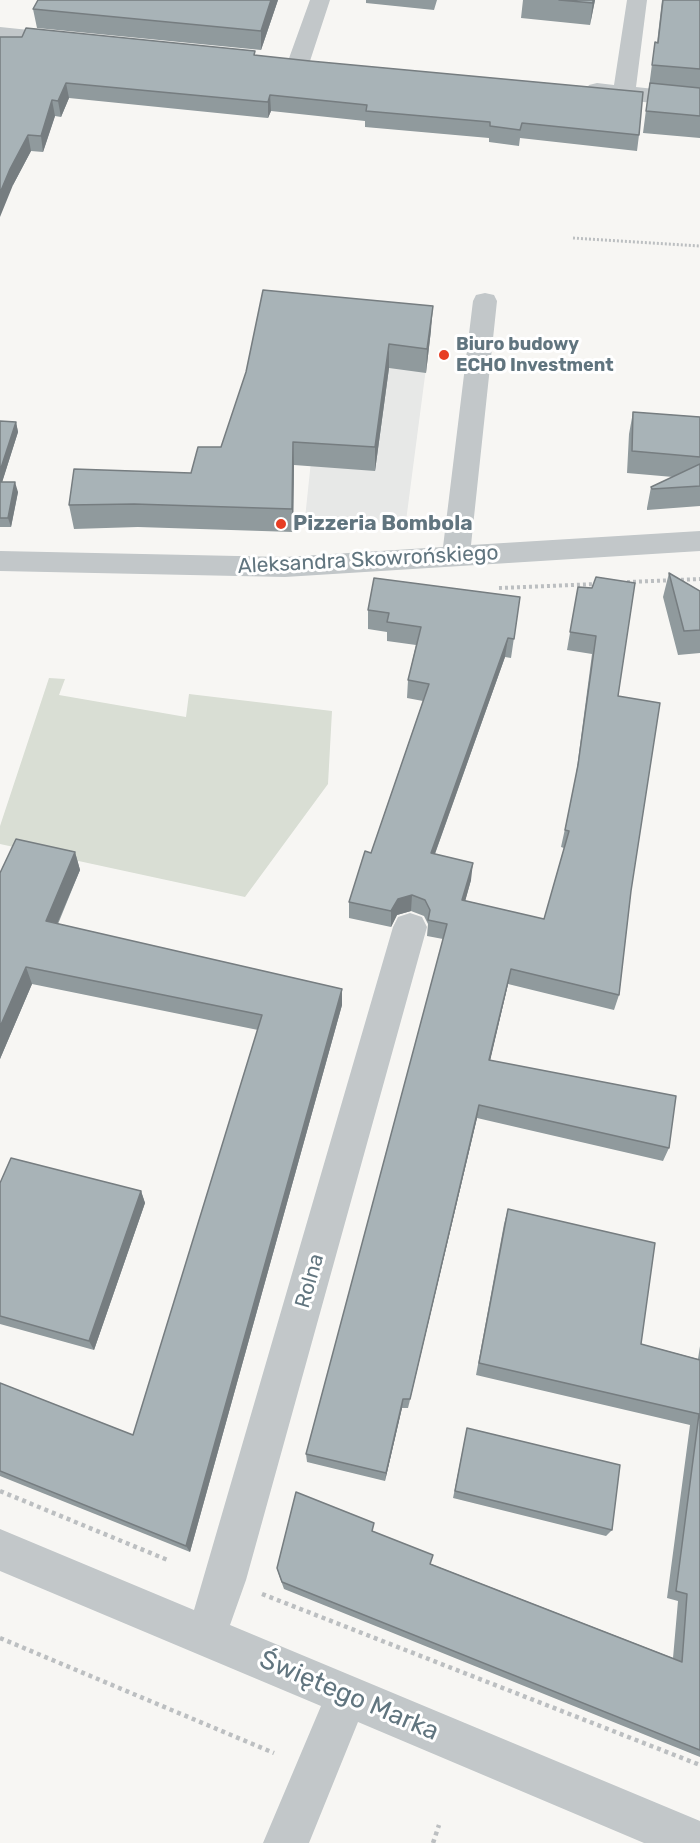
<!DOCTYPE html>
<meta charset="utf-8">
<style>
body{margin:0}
canvas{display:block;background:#f7f6f3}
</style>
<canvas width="700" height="1843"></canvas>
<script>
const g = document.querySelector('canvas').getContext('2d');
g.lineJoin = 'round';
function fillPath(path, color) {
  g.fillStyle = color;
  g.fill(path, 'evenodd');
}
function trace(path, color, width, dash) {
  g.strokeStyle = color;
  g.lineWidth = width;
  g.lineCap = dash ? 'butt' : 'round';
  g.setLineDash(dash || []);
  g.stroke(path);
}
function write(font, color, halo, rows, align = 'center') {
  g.font = font + ' Rubik,sans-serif';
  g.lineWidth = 6;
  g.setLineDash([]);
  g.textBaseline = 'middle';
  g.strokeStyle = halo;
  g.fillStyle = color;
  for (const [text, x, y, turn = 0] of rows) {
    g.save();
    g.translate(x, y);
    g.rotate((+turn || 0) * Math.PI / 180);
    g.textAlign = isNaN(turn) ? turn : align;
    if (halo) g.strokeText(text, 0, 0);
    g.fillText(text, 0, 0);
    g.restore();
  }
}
fillPath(new Path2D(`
 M264,314l167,16 -25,191 -102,7 7,-67z`), '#e7e8e7');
fillPath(new Path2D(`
 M49,678l16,1 -6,16 127,22 3,-23 143,17 -4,73 -83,113 -245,-53v-18z`), '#d9ded4');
trace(new Path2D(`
 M573,238l127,8`), '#bcbfc1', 3, [2, 2]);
trace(new Path2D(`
 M627,582l73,-3
 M499,588l97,-4`), '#bcbfc1', 4, [3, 3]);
trace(new Path2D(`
 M0,1491l170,70
 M262,1594l438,171
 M0,1638l274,115
 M433,1843l6,-18`), '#bcbfc1', 4.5, [4, 4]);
fillPath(new Path2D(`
 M310,0h20l-20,61 -3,5 -8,2 -8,-2 -3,-5z
 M627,0h20l-11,87 64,7v14l-103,-11 -8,-2 -3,-5 3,-5 8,-2 17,2z
 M0,27l68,7 8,1 3,5 -3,5 -8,1 -68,-7z
 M485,293l9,2 3,6 -26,244 229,-14v20l-415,26 -285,-6v-20l285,6 158,-10 30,-246 3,-6z
 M410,913l12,4 5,10 -181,653 -16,45 470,196v22h-56l-286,-121 -49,121h-46l58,-137 -321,-135v-42l194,81 199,-683 5,-10z`), '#c2c7c9');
fillPath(new Path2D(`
 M278,0l-17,50 -224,-22 -4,-19z
 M366,0h71l-3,10 -68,-7z
 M523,0h72l-5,25 -69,-7z
 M662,0h38v138l-57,-5 9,-69 3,-22 2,1z
 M0,37l255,14v4l384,80 -2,16 -117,-13 -1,8 -30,-4v-4l-124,-11v-6l-94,-10 -3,7 -11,-1 -188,-19 -8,19 -6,-1 -12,36 -12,-1 -18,34z
 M431,330l-5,43 -37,-5 -14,103 -81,-6 -1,67 -155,-5 -64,2 -5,-24 122,-32 30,-26 25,-75z
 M633,412l67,5v89l-53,4v-2l4,-21 22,-10 -46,-4 2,-39z
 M0,421l16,1 2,10 -16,50 16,10 -7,35h-11z
 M669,573l31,18v62l-22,2 -15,-58z
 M578,587l40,109 13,195 -12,104 -5,15 -106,-26 -18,76 179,88 -6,13 -186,-43 -69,290h-6l-17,73 -78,-19 -1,-8 137,-515 -16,-3 1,-12 -4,-8 -13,-5 -14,4 -6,12 -42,-9v-16l22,-49 52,-152 -16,-3 1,-18 8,-35 -29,-4v-9l-19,-3v-19l152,-13 -9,61 -6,-1 -70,197 36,26 -6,21 79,18 20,-71 -3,-1 14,-64 17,-129 -25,-4z
 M75,852l5,18 -22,54 284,65v16l-152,547 -190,-76v-93l133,52 125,-405 -226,-46 -32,75v-186z
 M0,1183l141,8 4,12 -51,147 -94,-26z
 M508,1209l133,135 57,15 2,-13v411l-416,-168 -5,-14 -2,-7 96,-36 58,32 242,94 5,-57 -11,-3 23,-173 -214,-50 28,-151z
 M467,1428l145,102 -6,6 -153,-38z`), '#909a9d');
fillPath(new Path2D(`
 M271,0h7l-17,50v-19z
 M593,0h2l-5,25z
 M66,83l3,15 -8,19 -3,-16z
 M270,95l1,16 -3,7v-16z
 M52,100l3,16 -12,36 -2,-16z
 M28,135l3,16 -18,34 -13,32v-24l10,-24z
 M433,306l-2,24 -5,43 1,-24z
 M389,344v24l-14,103v-24z
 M16,422l2,10 -18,57v-18z
 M293,442l1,23 -1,67 -1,-23z
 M15,482l3,10 -7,35 -3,-9z
 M508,638l-3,19 -76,213 2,-17z
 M75,852l5,18 -29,68 -5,-17z
 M473,863l-2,17 -10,36 1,-16z
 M412,895l-1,16 -14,4 -6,12v-16l7,-12z
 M26,967l6,17 -32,75v-32z
 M511,969l-3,15 -21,90 2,-14z
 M342,989v16l-152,547 -4,-6z
 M479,1105l-2,13 -69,290 2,-9z
 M141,1191l4,12 -51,147 -5,-9z
 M403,1399l-1,9 -17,73 1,-8z`), '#767d80');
const building = new Path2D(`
 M38,0h233l-10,31 -228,-22z
 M559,0h34v3z
 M663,0h37v69l-48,-4 3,-23 3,1z
 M26,28l229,23 -1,4 56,6 333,31 -4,43 -117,-12 -2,7 -30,-4v-4l-124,-11 1,-6 -97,-10 -2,7 -12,-1 -190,-18 -8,18 -6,-1 -11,36 -13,-1 -18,34 -10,24v-156h22z
 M650,83l50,5v28l-54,-5z
 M263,290l170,16 -6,43 -38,-5 -14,103 -82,-5 -1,67 -158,-5 -65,1 5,-36 117,4 7,-26h23l25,-75z
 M633,412l67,5v40l-68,-6z
 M0,421l16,1 -16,49z
 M700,464v22l-48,3 -1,-2z
 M0,482h15l-7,36h-8z
 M669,573l31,18v39l-16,1z
 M596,577l39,6 -17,113 42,7 -29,188 -12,104 -108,-26 -22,91 187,36 -7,52 -190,-43 -69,294h-7l-17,74 -80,-19 141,-530 -19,-4 2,-10 -5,-10 -13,-5 -14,4 -7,12 -42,-9 16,-51 6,2 58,-169 -21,-4 13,-53 -34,-5 2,-9 -21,-3 6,-32 146,19 -6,42 -6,-1 -77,215 42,10 -11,37 82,19 25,-88 -4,-1 13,-65 18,-129 -26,-4 8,-45 14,1z
 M16,839l59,13 -29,69 296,68 -156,557 -186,-75v-88l133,52 129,-420 -236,-48 -26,60v-154z
 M11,1158l130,33 -52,150 -89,-25v-133z
 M508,1209l147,34 -14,101 59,16v390l-418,-168 -5,-14 19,-76 78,31 -2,8 61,24 -3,9 252,98 5,-68 -11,-3 23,-177 -220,-51z
 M467,1428l153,37 -8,65 -157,-39z`);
fillPath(building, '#a8b3b7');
trace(building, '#767d80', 1.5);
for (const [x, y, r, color] of [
 [444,355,6,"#e73d23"],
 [281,524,6,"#e73d23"]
]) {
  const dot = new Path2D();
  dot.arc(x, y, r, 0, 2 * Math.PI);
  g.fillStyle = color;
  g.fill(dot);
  trace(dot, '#fff', 2);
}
write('bold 18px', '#61757f', '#fff', [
 ["Biuro budowy",456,345],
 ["ECHO Investment",456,366]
], 'left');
write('bold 21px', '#61757f', '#fff', [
 ["Pizzeria Bombola",293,524]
], 'left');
write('21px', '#61757f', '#fff', [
 ["Aleksandra Skowrońskiego",368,560,-3],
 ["Rolna",310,1281,-74]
]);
write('26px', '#61757f', '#fff', [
 ["Świętego Marka",349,1696,23]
]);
</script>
